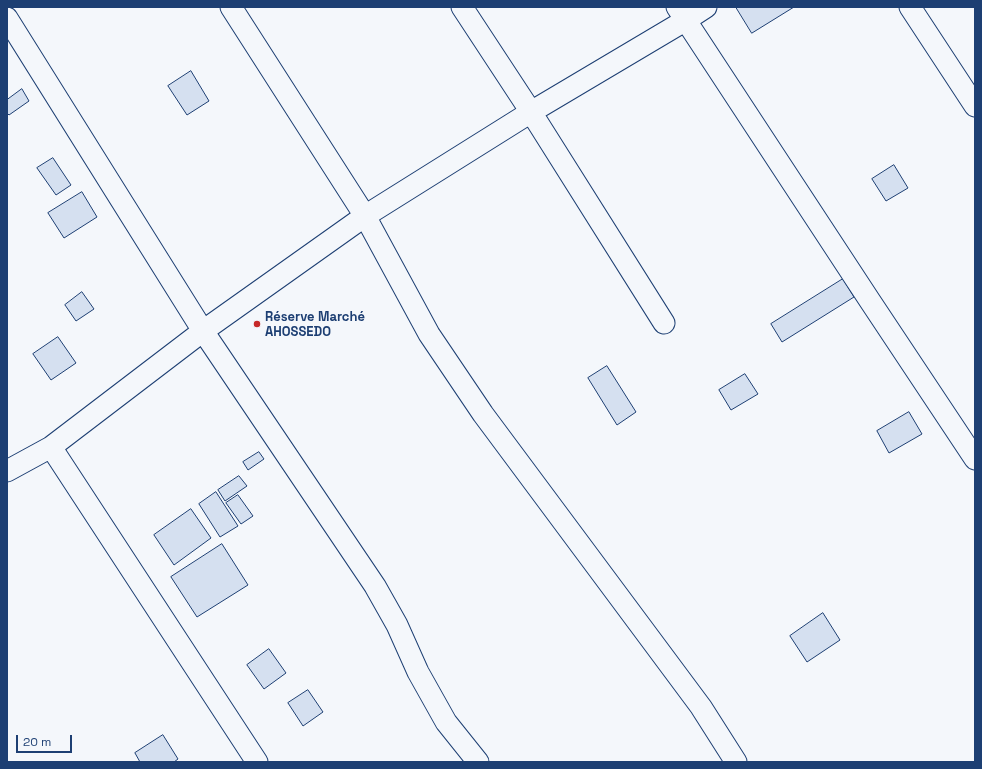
<!DOCTYPE html>
<meta charset="utf-8">
<style>
body{margin:0}
#map{position:relative;width:982px;height:769px;overflow:hidden;background:#f4f7fb;font-family:"Space Grotesk",sans-serif}
canvas{display:block}
.frame{position:absolute;inset:0;border:8px solid #1d3f73;pointer-events:none}
.scale{position:absolute;left:16px;top:735px;width:56px;height:18px;box-sizing:border-box;border:2px solid #1d3f73;border-top:0;padding-left:5px;font-size:12px;line-height:14px;white-space:nowrap;color:#1d3f73;-webkit-text-stroke:3px #f4f7fb;paint-order:stroke}
</style>
<div id="map">
<canvas width="982" height="769"></canvas>
<div class="frame"></div>
<div class="scale">20 m</div>
</div>
<script>
const g = document.querySelector('canvas').getContext('2d');
g.lineJoin = 'round';
function fillPath(path, color) {
  g.fillStyle = color;
  g.fill(path, 'evenodd');
}
function trace(path, color, width, dash) {
  g.strokeStyle = color;
  g.lineWidth = width;
  g.lineCap = dash ? 'butt' : 'round';
  g.setLineDash(dash || []);
  g.stroke(path);
}
function write(font, color, halo, rows, align = 'center') {
  g.font = font + ' "Space Grotesk",sans-serif';
  g.lineWidth = 3;
  g.setLineDash([]);
  g.textBaseline = 'middle';
  g.strokeStyle = halo;
  g.fillStyle = color;
  for (const [text, x, y, turn = 0] of rows) {
    g.save();
    g.translate(x, y);
    g.rotate((+turn || 0) * Math.PI / 180);
    g.textAlign = isNaN(turn) ? turn : align;
    if (halo) g.strokeText(text, 0, 0);
    g.fillText(text, 0, 0);
    g.restore();
  }
}
const building = new Path2D(`
 M736,7h58l-42,26z
 M191,71l18,30 -22,14 -19,-29z
 M22,89l7,12 -20,14 -2,-2v-13z
 M53,158l18,27 -15,10 -19,-27z
 M894,165l14,23 -22,13 -14,-22z
 M82,192l15,25 -33,21 -16,-25z
 M843,279l11,18 -72,45 -11,-18z
 M82,292l12,17 -18,12 -11,-16z
 M58,337l18,26 -25,17 -18,-26z
 M607,366l29,46 -19,13 -29,-47z
 M745,374l13,20 -27,16 -12,-20z
 M909,412l13,22 -33,19 -12,-22z
 M259,452l5,7 -16,11 -5,-8z
 M239,476l8,10 -22,15 -7,-11z
 M216,492l22,34 -18,11 -21,-33z
 M238,495l15,21 -12,8 -15,-21z
 M191,509l20,29 -37,27 -20,-30z
 M222,544l26,41 -51,32 -26,-40z
 M823,613l17,27 -33,22 -17,-26z
 M269,649l17,24 -22,16 -17,-24z
 M308,690l15,22 -20,14 -15,-23z
 M163,735l15,24 -4,3h-34l-5,-9z`);
fillPath(building, '#d5e0f0');
trace(building, '#1d3f73', 1);
const minor = new Path2D(`
 M231,7l134,209 64,118 54,80 218,293 35,55
 M462,7l69,105 133,211
 M677,7l193,294 105,158
 M910,7l65,99
 M7,18l196,313 172,255 22,39 21,47 28,50 32,40
 M51,447l206,315
 M7,471l44,-24 152,-116 162,-115 166,-104 155,-92 20,-13`);
trace(minor, '#1d3f73', 23);
trace(minor, '#f4f7fb', 21);
for (const [x, y, r, color] of [
 [257,324,4,"#c62828"]
]) {
  const dot = new Path2D();
  dot.arc(x, y, r, 0, 2 * Math.PI);
  g.fillStyle = color;
  g.fill(dot);
  trace(dot, '#f4f7fb', 1.5);
}
write('bold 13px', '#1d3f73', '#f4f7fb', [
 ["Réserve Marché",265,317],
 ["AHOSSEDO",265,332]
], 'left');
</script>
